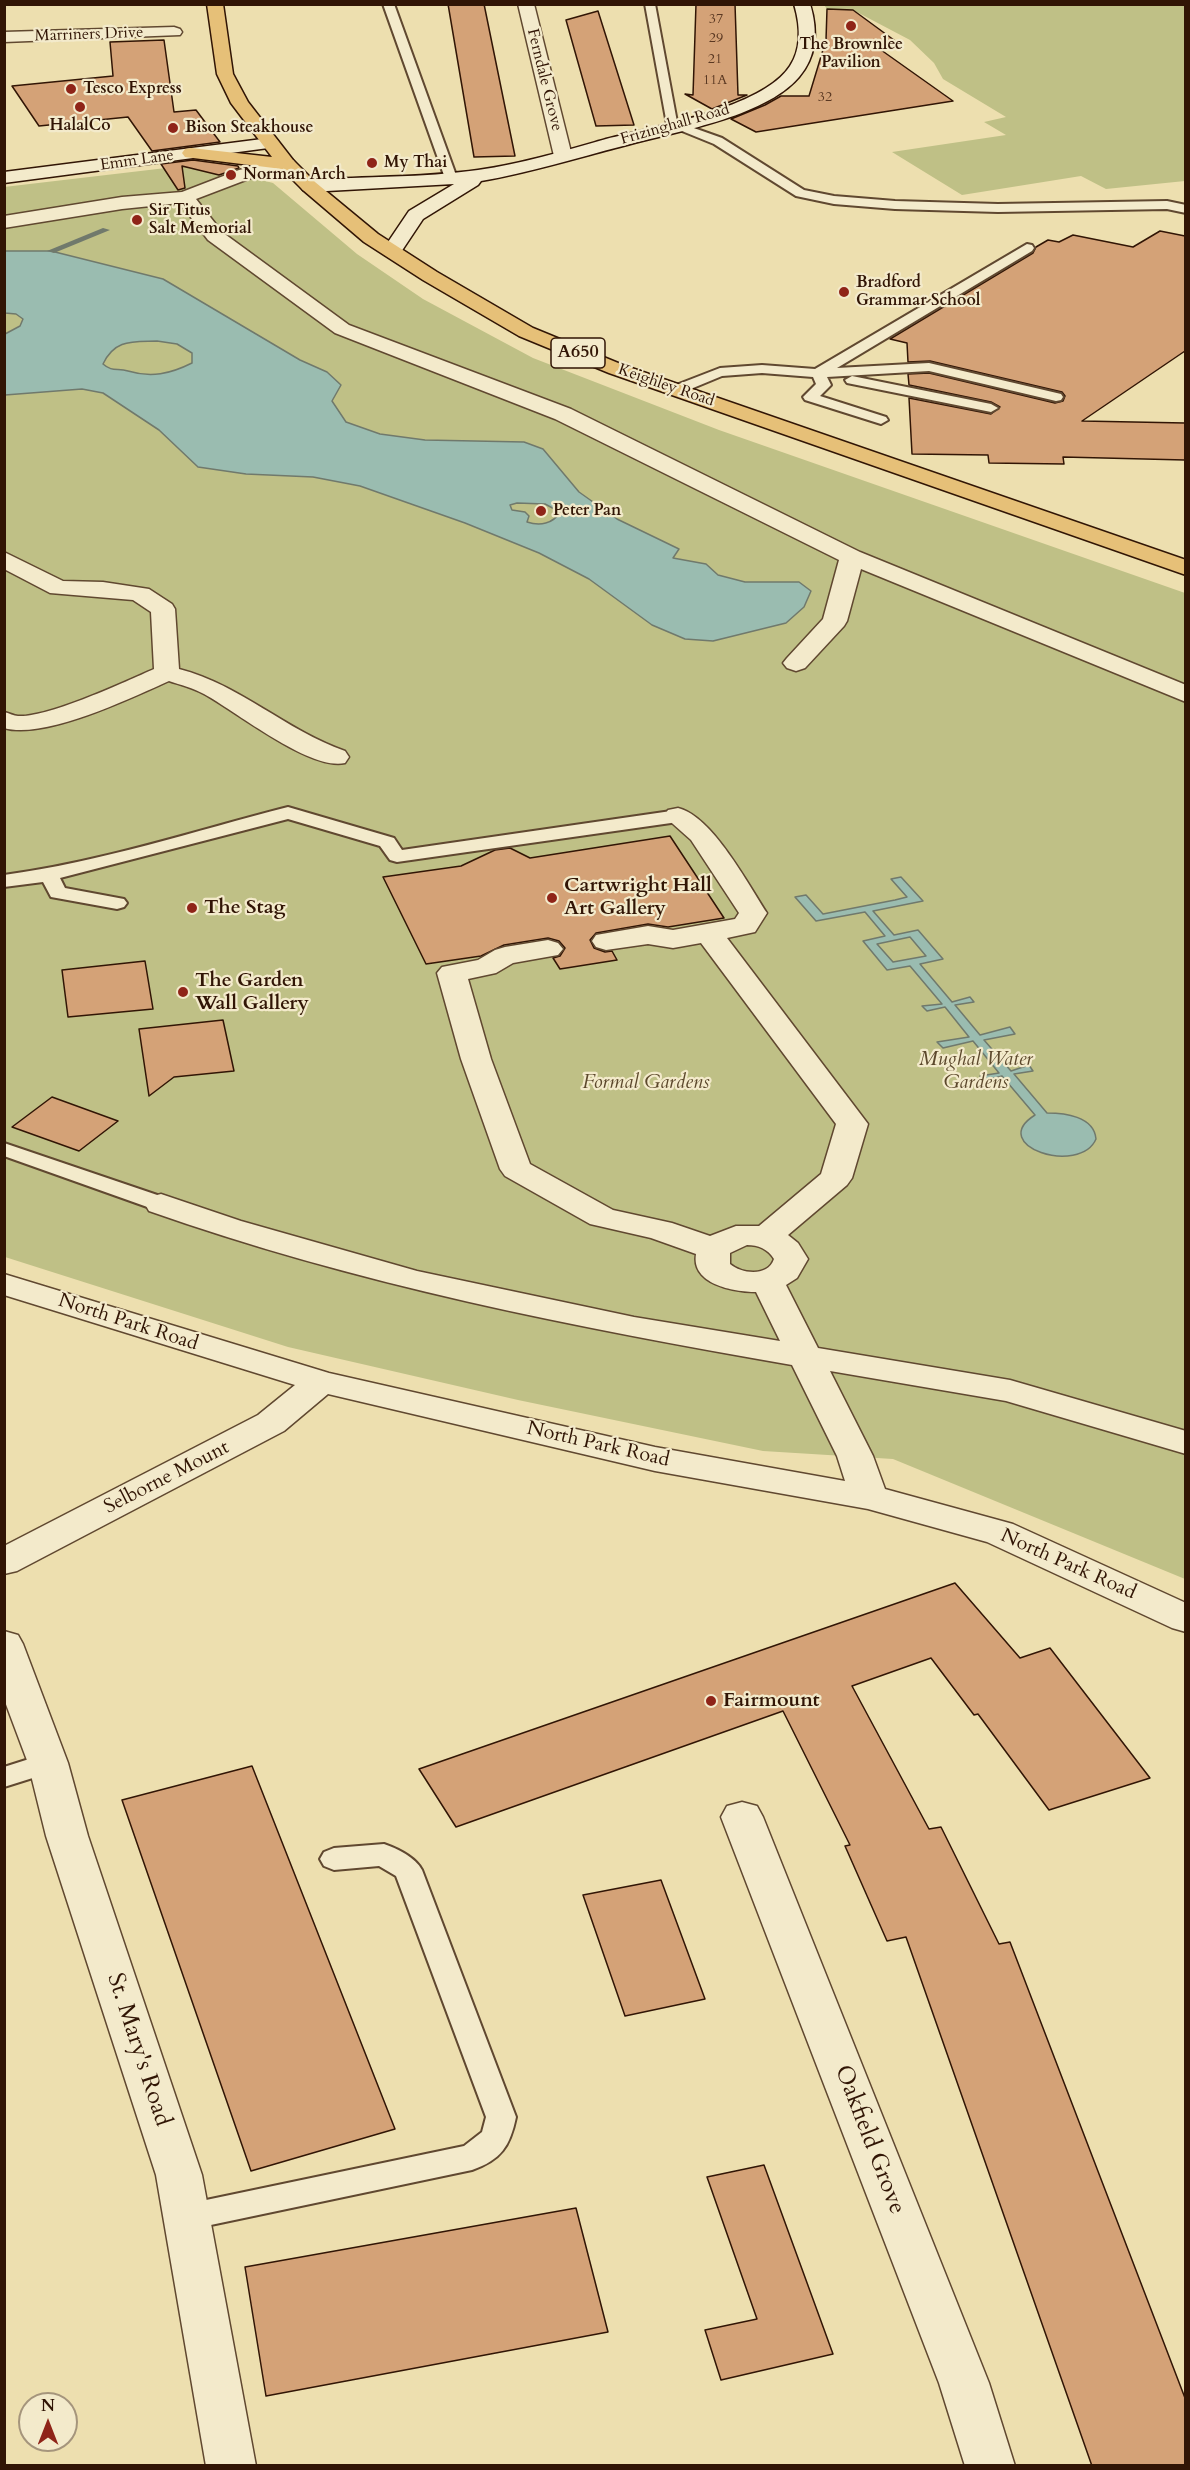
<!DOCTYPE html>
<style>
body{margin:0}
#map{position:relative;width:1190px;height:2470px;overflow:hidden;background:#eddfaf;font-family:Cardo,serif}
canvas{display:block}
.frame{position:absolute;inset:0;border:6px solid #311505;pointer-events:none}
.north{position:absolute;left:18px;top:2392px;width:60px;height:60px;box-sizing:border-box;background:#f3eacb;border:2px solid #a5957c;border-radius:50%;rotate:0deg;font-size:16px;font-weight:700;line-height:24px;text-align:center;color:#311505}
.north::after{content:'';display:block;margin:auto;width:21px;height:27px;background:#8f2418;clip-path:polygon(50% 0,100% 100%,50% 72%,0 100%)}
</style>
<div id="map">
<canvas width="1190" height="2470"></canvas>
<div class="frame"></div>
<div class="north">N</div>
</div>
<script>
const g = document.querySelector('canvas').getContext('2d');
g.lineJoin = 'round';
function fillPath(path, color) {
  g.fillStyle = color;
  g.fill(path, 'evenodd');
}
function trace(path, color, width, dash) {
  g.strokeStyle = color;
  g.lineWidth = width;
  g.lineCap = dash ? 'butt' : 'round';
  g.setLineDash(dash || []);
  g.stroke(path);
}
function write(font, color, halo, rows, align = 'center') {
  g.font = font + ' Cardo,serif';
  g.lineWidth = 4.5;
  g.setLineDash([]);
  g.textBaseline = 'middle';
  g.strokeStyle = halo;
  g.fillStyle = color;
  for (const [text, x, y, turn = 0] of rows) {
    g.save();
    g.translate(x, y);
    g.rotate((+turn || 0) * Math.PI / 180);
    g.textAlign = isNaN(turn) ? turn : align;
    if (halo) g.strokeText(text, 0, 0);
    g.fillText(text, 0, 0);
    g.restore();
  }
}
fillPath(new Path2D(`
 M824,5h361v176l-79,8 -25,-13 -119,19 -70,-43 114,-17 -22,-13 22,-5 -63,-38 -9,-16 -24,-23 -57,-30 -26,-1z
 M200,164l73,19 84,71 66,45 110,59 186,72 466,163v986l-292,-120 -130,-8 -245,-51 -230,-53 -283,-90 -1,-1070z`), '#bfc086');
const water = new Path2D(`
 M5,251h46l112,28 137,81 27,12 14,13 -9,16 14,21 34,12 45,6 99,2 19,7 36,43 38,27 62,30 -6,9 33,6 12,11 27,7h54l12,9 -7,16 -18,16 -73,18 -28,-2 -33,-14 -63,-46 -50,-26 -74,-30 -105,-37 -47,-9 -67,-3 -48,-7 -39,-37 -56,-37 -21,-4 -77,6v-61l15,-8 3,-7 -7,-5 -11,-1zM157,341l20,3 15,9v10c-22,11 -41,15 -64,8 -11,-3 -16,1 -25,-7 12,-25 29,-22 54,-23zM517,503l28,1 15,8c-7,12 -20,14 -33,10l2,-6 -4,-4 -13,-2 -2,-5z
 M901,877l22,24 -50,10 21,24 24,-5 25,29 -23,5 32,38 18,-5 4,5 -19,3 25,30 30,-8 5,7 -31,6 27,31 18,-6 4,6 -19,3 33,39c17,0 47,3 49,26 -16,37 -110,7 -61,-24l-33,-39 -18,5 -4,-5 19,-3 -26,-32 -30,7 -6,-6 32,-5 -24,-30 -18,4 -5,-5 20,-2 -32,-38 -23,4 -24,-29 22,-5 -20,-24 -49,9 -21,-24 11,-2 17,19 72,-14 12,-3 -16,-18zM910,937l16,19 -33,6 -16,-18z`);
fillPath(water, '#9abcb0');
trace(water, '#70796c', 1.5);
fillPath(new Path2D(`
 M103,228l7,2 -56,23 -7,-2z`), '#70796c');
const building = new Path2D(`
 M448,4h36l31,152 -41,1z
 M696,4h39l3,91h9l-35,14 -27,-15 8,1z
 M827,9l26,1 45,33 -24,2 79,56 -197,31 -25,-13 34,-14 16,-9h28l17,-56z
 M598,11l36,114 -38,1 -30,-106z
 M164,40l10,72 22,-2 24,32 -68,9 -24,-34 -89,9 -27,-40 101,-10 -3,-34z
 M193,160l45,6 1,2 -20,7 -37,-9 3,22 -7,2 -17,-26z
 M1160,231l25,5v115l-103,70 103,2v37l-122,-3 1,7 -75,-1 -1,-8 -76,-1 -3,-56 82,16 9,-7 -9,-5 -82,-17 -1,-11 21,-1 126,30 8,-2 2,-5 -3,-4 -132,-31 -22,1 -1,-19 -17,-4 143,-86 3,-6 12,-7 11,2 14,-7 60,12z
 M670,836l54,82 -56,9 -20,-3 -52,9 -6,7 4,8 11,4 7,-1 5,9 -57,9 -7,-11 7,-2 5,-8 -6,-7 -11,-3 -44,7 -23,11 -55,8 -43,-87 78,-11 34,-16 15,-2 20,10z
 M145,961l8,48 -85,8 -6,-47z
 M223,1020l11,51 -60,6 -25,19 -10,-67z
 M52,1097l66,24 -39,30 -67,-24z
 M955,1583l65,75 30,-10 100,130 -101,32 -71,-96 -4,1 -43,-57 -79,28 77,143 12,-2 58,117 11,-2 175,456v68h-93l-186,-529 -19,4 -42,-95 5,-1 -67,-134 -327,116 -37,-58z
 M252,1766l143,363 -144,42 -129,-371z
 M661,1880l44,119 -80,17 -42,-121z
 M764,2165l69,189 -112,26 -16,-50 52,-11 -50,-142z
 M576,2208l32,124 -342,64 -21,-129z`);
fillPath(building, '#d4a277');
trace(building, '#311505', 1.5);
const lane = new Path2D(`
 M383,4h11l63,174 -2,3h-8l-2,-3z
 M645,4h10l22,118 45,16 82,52 30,6 61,5 103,3 169,-3 19,4v8l-19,-4 -169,3 -103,-3 -61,-5 -38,-8 -82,-52 -37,-15 -9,1z
 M1027,244l5,1 2,3 -2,3 -195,117 92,-5 132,31 2,3 -2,3 -5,1 -127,-30 -102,6 4,8 -11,11 66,21 2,3 -7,4 -76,-24 -2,-3 13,-13 -3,-7 -51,-4 -40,3 -41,17 -5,1 -7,-4 2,-3 49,-19 42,-3 53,4z
 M852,376l139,28 7,4 -7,4 -144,-29 -2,-3z
 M288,807l106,31 8,12 276,-40 7,2 2,4 -2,4 -7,2 -281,40 -7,-2 -10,-14 -92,-27 -228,59 5,10 59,11 3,4 -3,4 -7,2 -66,-12 -8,-15 -39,5v-12c97,-13 190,-44 284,-68z
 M4,1143l165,56 3,5 -3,5 -8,2 -8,-2 -149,-53z
 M48,1753l10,3 4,7 -4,7 -54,17v-20z
 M384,1844c14,5 31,13 38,26l94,247c-6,29 -15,43 -44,53l-285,60 -11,-4 -5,-9 5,-9 11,-4 277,-58 18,-14 4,-15 -90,-241 -17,-10 -45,4 -10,-4 -4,-7 4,-7 10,-4z`);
const street = new Path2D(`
 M518,4h16l38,152 -3,4h-12l-3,-4z
 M174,27l6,2 2,3 -2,3 -176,7v-10z
 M287,159l6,1 3,4 -3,4 -42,10 -55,21 26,33 127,93 222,84 289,143 326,133v17l-325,-133 -14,52 -3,5 -39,42 -9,3 -9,-3 -4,-5 4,-5 36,-39 16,-59 -284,-141 -220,-86 -127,-93 -28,-37 -58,6 -118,19v-12l118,-19 60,-5 57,-22z
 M4,552l59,29 40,1 46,7 23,15 3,5 4,60c62,16 106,61 166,82l4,6 -4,6c-35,8 -108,-51 -141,-69 -11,-6 -23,-9 -35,-13 -38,17 -125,59 -165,47v-16c5,1 10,4 14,4 29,2 107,-34 136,-47l-3,-57 -18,-12 -83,-7 -46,-24z
 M678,808c34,8 70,76 89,105l-12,19 -28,6 141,186 -16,54 -5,7 -59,50 10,8 10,16 -11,19 -11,7 32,63 192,32 176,51v23l-180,-53 -176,-30 43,85 12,33 128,35 173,79v29l-14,-4 -185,-86 -119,-33 -213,-38 -327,-77 -44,37 -267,140 -13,3v-28l254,-131 37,-30 -291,-90v-21l325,99 326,74 190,34 -8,-25 -45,-91c-219,-38 -433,-80 -643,-154l-4,-7 4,-7 12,-3 80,27 176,50 217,46 146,24 -24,-49c-23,0 -65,-8 -60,-38l-45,-16 -61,-14 -85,-48 -5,-7 -39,-110 -24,-86 5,-6 36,-7 17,-10 10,-3 43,-7 10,3 5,6 -5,6 -45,8 -17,10 -28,6 23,80 39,105 83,46 59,13 38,13 26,-10h23l62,-52 15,-50 -135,-181 -28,5 -25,-4 -42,6 -10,-3 -4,-6 4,-6 52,-9 25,4 62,-11 4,-6 -48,-73 -27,-24 4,-6zM747,1245c11,0 21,4 27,14 -6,18 -32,15 -44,5v-11z
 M4,1631l14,4 5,9 45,119 20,73 114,339 54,291h-50l-50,-291 -110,-339 -18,-73 -24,-64z
 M742,1802l15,4 6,11 226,566 26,83h-50l-26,-83 -218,-566 6,-11z`);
const secondary = new Path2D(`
 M794,4h16c8,26 7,52 -11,73 -35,41 -126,55 -176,69 -47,12 -94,27 -142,35l-3,4 -55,34 -24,36h-14l-3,-4 27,-40 45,-27 -145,8 -6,-2 -3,-4 3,-4 6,-2c56,-4 113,-2 169,-10 43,-6 86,-19 128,-31 47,-12 157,-31 184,-73 12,-18 10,-42 4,-62z
 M270,138l6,1 3,4 -3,4 -272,36v-11z`);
const highway = new Path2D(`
 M207,4h16l10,70 15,28 45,58 22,22 63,52 59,38 96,56 90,37 563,195v15l-577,-202 -90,-37 -96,-56 -59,-38 -61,-52 -21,-21 -97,-12 -3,-4 3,-4 6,-1 81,9 -41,-54 -14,-29z`);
trace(lane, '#604830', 4);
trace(street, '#604830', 3);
trace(secondary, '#311505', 3);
trace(highway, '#311505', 3);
fillPath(lane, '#f3eacb');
fillPath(street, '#f3eacb');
fillPath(secondary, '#f3eacb');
fillPath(highway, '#e6c078');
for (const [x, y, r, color] of [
 [851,26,6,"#8f2418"],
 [71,89,6,"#8f2418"],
 [80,107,6,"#8f2418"],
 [173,128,6,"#8f2418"],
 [372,163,6,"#8f2418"],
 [231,175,6,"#8f2418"],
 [137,220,6,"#8f2418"],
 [844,292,6,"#8f2418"],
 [541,511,6,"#8f2418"],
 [552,898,6,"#8f2418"],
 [192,908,6,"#8f2418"],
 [183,992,6,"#8f2418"],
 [711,1701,6,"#8f2418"]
]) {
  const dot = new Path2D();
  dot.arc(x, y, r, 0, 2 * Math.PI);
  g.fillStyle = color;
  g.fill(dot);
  trace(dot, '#f3eacb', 2);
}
write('14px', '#5a3822', null, [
 ["37",716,20],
 ["29",716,39],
 ["21",715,60],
 ["11A",715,81],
 ["32",825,98]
]);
write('16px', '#311505', '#f3eacb', [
 ["Marriners Drive",89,35,-2],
 ["Ferndale Grove",544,80,76],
 ["Frizinghall Road",675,125,-16],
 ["Emm Lane",137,161,-8],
 ["Keighley Road",666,386,19]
]);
write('bold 16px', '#311505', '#f3eacb', [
 ["The Brownlee",851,45,"center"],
 ["Pavilion",851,63,"center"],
 ["Tesco Express",83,89],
 ["HalalCo",80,126,"center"],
 ["Bison Steakhouse",185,128],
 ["My Thai",384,163],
 ["Norman Arch",243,175],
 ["Sir Titus",149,211],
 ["Salt Memorial",149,229],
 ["Bradford",856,283],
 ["Grammar School",856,301],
 ["Peter Pan",553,511]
], 'left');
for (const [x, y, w] of [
 [578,353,54]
]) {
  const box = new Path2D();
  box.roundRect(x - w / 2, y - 15, w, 30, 4.5);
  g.fillStyle = '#f3eacb';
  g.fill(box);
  trace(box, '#311505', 1.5);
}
write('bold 18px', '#311505', null, [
 ["A650",578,353]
]);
write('bold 20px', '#311505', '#f3eacb', [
 ["Cartwright Hall",564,886],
 ["Art Gallery",564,909],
 ["The Stag",204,908],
 ["The Garden",195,981],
 ["Wall Gallery",195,1004],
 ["Fairmount",723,1701]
], 'left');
write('italic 20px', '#5c482c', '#f3eacb', [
 ["Mughal Water",976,1060],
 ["Gardens",976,1083],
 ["Formal Gardens",646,1083]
]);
write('20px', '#311505', '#f3eacb', [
 ["North Park Road",128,1323,18],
 ["North Park Road",598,1445,13],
 ["Selborne Mount",167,1478,-27],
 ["North Park Road",1068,1565,24]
]);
write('24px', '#311505', '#f3eacb', [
 ["St. Mary's Road",138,2050,72],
 ["Oakfield Grove",869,2140,69]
]);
</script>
